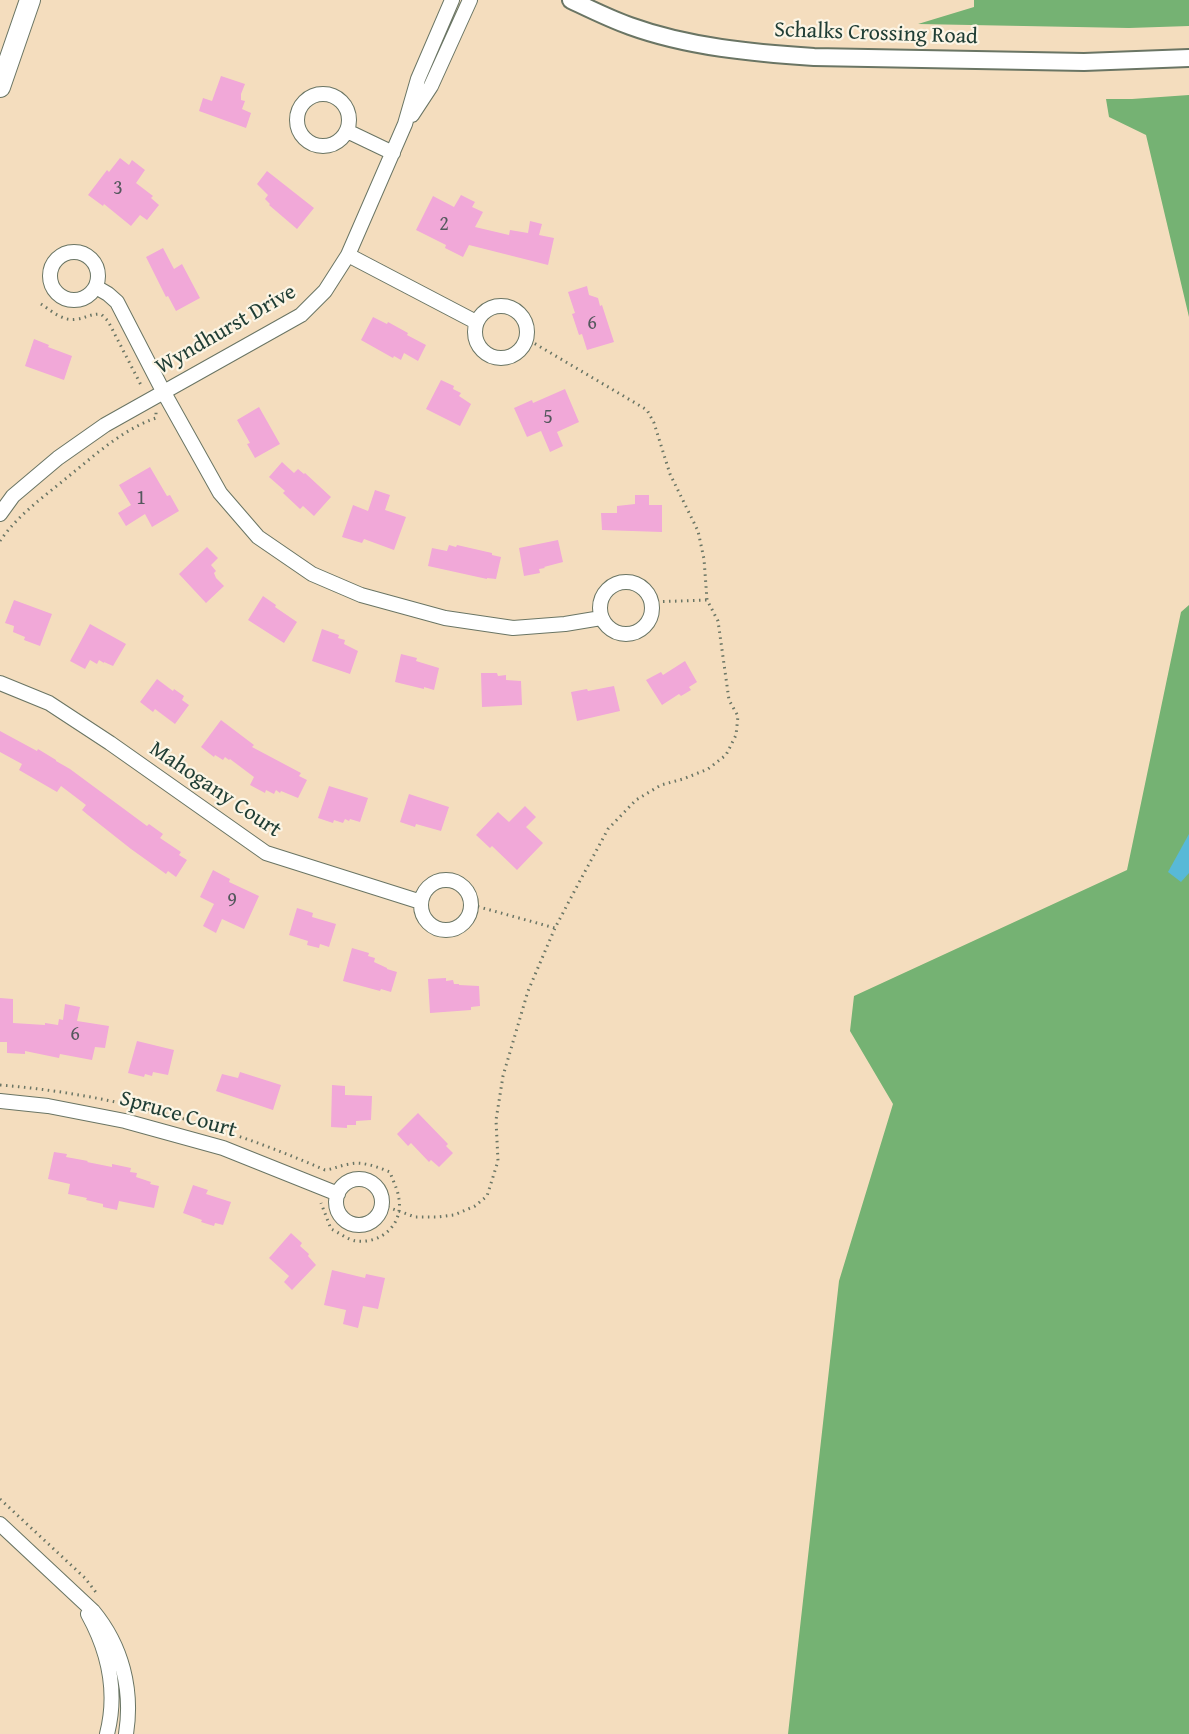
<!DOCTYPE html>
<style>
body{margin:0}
canvas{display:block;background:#f4ddbe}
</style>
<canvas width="1189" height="1734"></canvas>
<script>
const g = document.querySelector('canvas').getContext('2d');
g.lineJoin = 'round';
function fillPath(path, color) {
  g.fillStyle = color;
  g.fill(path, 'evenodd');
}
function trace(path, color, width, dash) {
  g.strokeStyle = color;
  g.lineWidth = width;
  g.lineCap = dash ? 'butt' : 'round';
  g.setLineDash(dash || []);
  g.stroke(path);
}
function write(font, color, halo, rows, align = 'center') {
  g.font = font + ' "Gentium Book Plus",serif';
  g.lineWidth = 4.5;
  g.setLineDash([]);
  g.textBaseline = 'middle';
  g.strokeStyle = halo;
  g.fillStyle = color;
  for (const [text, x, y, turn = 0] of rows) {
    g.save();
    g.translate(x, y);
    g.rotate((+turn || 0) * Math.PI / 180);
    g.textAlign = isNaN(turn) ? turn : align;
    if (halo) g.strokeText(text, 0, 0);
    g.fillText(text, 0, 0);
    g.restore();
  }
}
fillPath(new Path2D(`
 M974,0h215v26l-60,2 -211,-4 56,-17z
 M1189,95v222l-43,-182 -37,-18 -3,-18h26z
 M1189,605v1129h-401l51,-453 54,-177 -43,-73 4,-35 273,-126 54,-258z`), '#75b273');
fillPath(new Path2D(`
 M1189,834v39l-8,9 -13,-10z`), '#58b9d7');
fillPath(new Path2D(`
 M221,76l24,8 -4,10v6l4,1 -3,8 9,4 -5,15 -47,-17 4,-13 9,3z
 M120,158l9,7 3,-5 13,10 -9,13 17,13 -2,2 8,7 -12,15 -7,-5 -9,11 -27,-22 -1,2 -15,-11 19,-25 2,2z
 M267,171l47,37 -17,21 -28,-24 1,-1 -5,-5 3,-4 -11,-11z
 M461,195l14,7 -3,5 11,5 -8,15 34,8 1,-5 18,3 2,-12 12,3 -3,11 15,3 -6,27 -79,-20 -6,12 -18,-9 1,-3 -30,-15 17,-34 21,11z
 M163,248l11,21 8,-5 18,34 -24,13 -8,-15 -2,1 -20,-40z
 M587,286l2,9 9,3 2,8 2,-1 12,37 -27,8 -5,-16 -3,1 -7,-21 3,-1 -7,-21z
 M373,317l14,7 1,-2 20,11 -1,2 19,10 -8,16 -14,-8 -3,7 -7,-4 -1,2 -32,-18z
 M34,339l15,6 -1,2 24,9 -8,24 -39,-14z
 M441,380l13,6 -1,3 8,4 -2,3 12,8 -11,22 -34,-17z
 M565,389l14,33 -22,10 6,14 -13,6 -9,-21 -14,6 -13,-29 18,-8 1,3z
 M259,407l21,37 -25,14 -8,-14 3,-1 -13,-23z
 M282,462l12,11 4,-4 6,5 1,-1 26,24 -17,19 -11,-10 -3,3 -17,-16 2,-2 -16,-14z
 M150,467l17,29 3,-1 9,16 -27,16 -7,-13 -19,12 -8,-13 13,-8 -12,-20z
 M375,490l15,5 -5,15 21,7 -12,33 -30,-11 -2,4 -20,-6 11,-32 15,6z
 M635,495h14v10h13v27l-60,-2 -1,-17h16v-7l18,-2z
 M558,540l5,22 -19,5 1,1 -6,1 1,4 -16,3 -5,-28z
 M449,545l7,2 1,-2 35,8v2l9,2 -5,22 -9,-1v1l-59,-13 4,-18 15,3z
 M207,547l11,11 -7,7 5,6 -2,2 2,5 8,8 -18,17 -27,-29z
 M263,596l13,9 -1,2 22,15 -13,21 -36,-23z
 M14,600l38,14 -12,32 -16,-6 1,-3 -12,-5 1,-6 -9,-3z
 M90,624l36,20 -13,22 -9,-4v1l-5,-3 -2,4 -7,-4 -5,9 -15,-8z
 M322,629l17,6 -1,3 7,2 -1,4 14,7 -8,23 -38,-13z
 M401,654l16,4 -1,3 23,7 -5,22 -10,-3v2l-29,-7z
 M685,661l12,21 -8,5 2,3 -10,6 -2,-2 -17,11 -16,-25 15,-8 2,3z
 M481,673h16l1,3 8,-1v5l15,1 1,24 -40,2z
 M157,679l16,12 1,-2 10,7 -2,4 7,5 -14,19 -20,-15 -2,3 -13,-10z
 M614,686l6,25 -43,10 -6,-29 16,-3 1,2z
 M221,720l33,25 -2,2 49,26 -2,3 8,4 -9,18 -17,-7 -1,2 -4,-3 -2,4 -8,-4 -1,3 -15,-8 4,-8 -24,-18 -1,1 -4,-3 -2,3 -8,-5 -1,2 -13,-10z
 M0,731l37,20 1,-2 18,11v1l14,8 77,57 2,-2 14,10 -3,4 21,14 -2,3 8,5 -11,17 -8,-6 -2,3 -35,-25 -43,-34 -6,-5 4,-5 -25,-19 -4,6 -38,-22 3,-6 -22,-12z
 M329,786l39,12 -8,24 -10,-3 -1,2 -4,-2 -2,4 -9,-3 -1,3 -15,-5z
 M409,794l40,13 -8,24 -25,-7 -1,3 -15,-5z
 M525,806l11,11 -10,10 17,16 -26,27 -25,-24 -2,2 -14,-13 22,-23 11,10z
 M213,870l17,9 -1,3 30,14 -15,33 -22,-10 -6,14 -13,-7 11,-22 -14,-7z
 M297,908l16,5 -1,4 24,7 -7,23 -9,-3 -1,4 -12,-3 1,-4 -19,-6z
 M352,948l17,5 -1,3 7,2 -1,4 13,6v1l10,3 -6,20 -10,-3 -1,2 -37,-10z
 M446,978v3l7,-1 1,4h5v1l20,1 1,20 -9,1v3l-41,3 -2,-34z
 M0,998l13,1v24l32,2v-2l13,2 1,-6 4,1 2,-16 15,3 -3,14 32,5 -4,22 -10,-1 -3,13 -32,-6 -1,4 -34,-7v3l-18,-1v-11h-7z
 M137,1041l37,9 -6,25 -15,-3 -1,4 -7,-2 -1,3 -16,-4z
 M240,1072l41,13 -8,25 -57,-19 6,-17 16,4z
 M332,1085l13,1v9l27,1 -1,24 -15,1v4h-9v3l-16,-1z
 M418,1113l30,31 -2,2 7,7 -14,14 -8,-7 -2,2 -18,-19 -3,3 -11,-12z
 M54,1152l13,2 -1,3 22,4 -1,1 25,5v-3l19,4 -1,4 7,1 -1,4 15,5 -1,2 9,2 -5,22 -35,-7 -2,9 -14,-3v-3l-17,-4 1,-2 -19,-4 2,-10 -22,-5z
 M193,1185l15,5 -2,4 25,8 -8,23 -8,-2 -1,3 -13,-4 1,-2 -19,-7z
 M291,1233l11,10 -2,3 9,8 -1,2 8,9 -24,25 -8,-8 5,-6 -20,-18z
 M332,1270l33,8 1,-4 19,4 -7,31 -15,-3 -5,22 -15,-4 3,-14 -22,-5z`), '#f1a8d8');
const minor = new Path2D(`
 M297 120a26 26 0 1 1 52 0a26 26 0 1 1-52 0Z
 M412,115l19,-29 39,-86
 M347,131l46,22
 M50 276a24 24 0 1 1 48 0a24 24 0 1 1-48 0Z
 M348,255l128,67
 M96,287l12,7 9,8 46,89 57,102 38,44 54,37 49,21 84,23 68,10 52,-4 36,-6
 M475 332a26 26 0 1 1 52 0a26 26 0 1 1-52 0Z
 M0,514l13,-18 45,-38 47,-33 196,-110 24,-24 23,-36 57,-131 13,-45 34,-79
 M600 608a26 26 0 1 1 52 0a26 26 0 1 1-52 0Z
 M0,683l49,20 61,40 156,110 155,49
 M421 905a25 25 0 1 1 50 0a25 25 0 1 1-50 0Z
 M0,1101l48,5 77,15 98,27 115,46
 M336 1202a23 23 0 1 1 46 0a23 23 0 1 1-46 0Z
 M0,1524l93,87c29,35 40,79 33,123
 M88,1614c21,38 30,77 19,120`);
const tertiary = new Path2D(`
 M571,0c19,9 39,19 59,26 58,21 123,27 184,31l270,5 105,-4`);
const secondary = new Path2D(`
 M0,87l30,-87`);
trace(minor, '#6a7564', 16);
trace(tertiary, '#6a7564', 20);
trace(secondary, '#6a7564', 22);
trace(new Path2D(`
 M41,304c11,7 22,18 36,15 9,-1 12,-5 24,-5l7,7 34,66
 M0,541c17,-25 41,-42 64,-61 29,-23 57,-50 92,-62v-7
 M651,602l56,-2
 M472,905l83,23
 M0,1085c112,9 222,40 325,85 9,-1 16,-5 25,-6 13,-3 27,3 40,8 3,9 8,18 9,27 4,26 -18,45 -43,42 -8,-1 -18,-9 -25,-12l-10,-26
 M382,1205l33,12h23l16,-2 21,-9 12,-10 11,-35 -2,-41 7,-44 25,-85 27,-63 20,-38 33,-61 28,-29 25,-15 22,-6 25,-10 18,-14 10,-20 2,-19 -9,-16 -11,-79 -11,-21 -3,-41 -6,-28 -28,-57 -16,-51 -7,-13 -10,-6 -110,-65
 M0,1499l85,79 13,17`), '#6a7564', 3, [1.5, 4.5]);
trace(minor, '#fff', 14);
trace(tertiary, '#fff', 16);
trace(secondary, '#fff', 20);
write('20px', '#54585d', null, [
 ["3",118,189],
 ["2",444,225],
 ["6",592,324],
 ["5",548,418],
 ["1",141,499],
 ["9",232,901],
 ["6",75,1035]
]);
write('22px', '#1f3d34', '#fcf5e5', [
 ["Schalks Crossing Road",876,34,2],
 ["Wyndhurst Drive",226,330,-30],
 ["Mahogany Court",215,790,34],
 ["Spruce Court",178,1115,16]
]);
</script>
